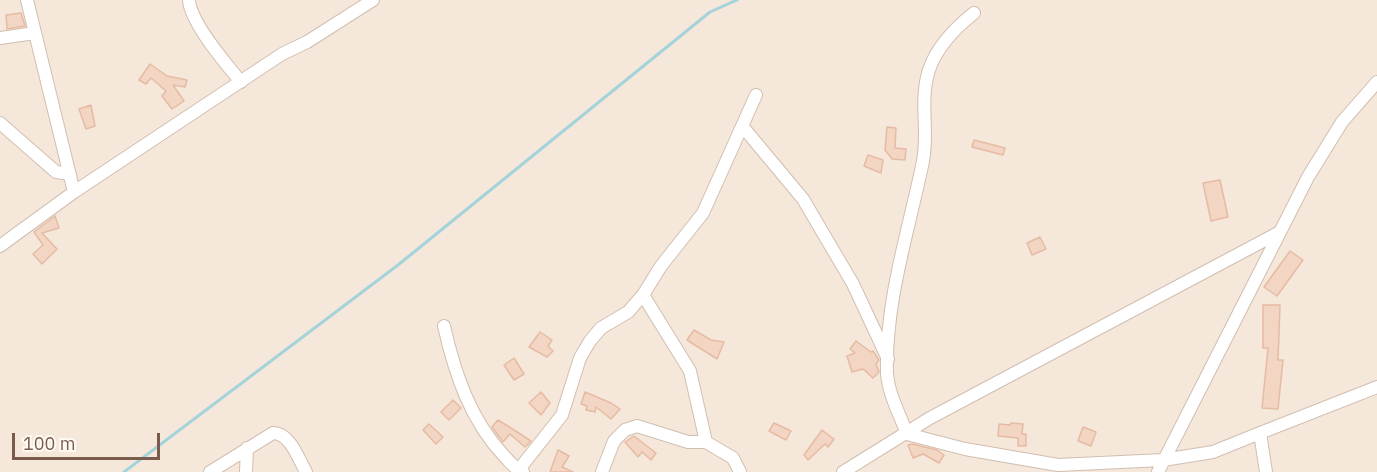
<!DOCTYPE html>
<style>
body{margin:0}
#map{position:relative;width:1377px;height:472px;overflow:hidden;background:#fdf6ec;font-family:"IBM Plex Sans",sans-serif}
canvas{display:block}
.scale{position:absolute;left:12px;top:433px;width:148px;height:27px;box-sizing:border-box;border:3px solid #7a5c4d;border-top:0;padding-left:8px;font-size:18px;line-height:21px;white-space:nowrap;color:#7a5c4d;-webkit-text-stroke:4px #fffaf3;paint-order:stroke}
</style>
<div id="map">
<canvas width="1377" height="472"></canvas>
<div class="scale">100 m</div>
</div>
<script>
const g = document.querySelector('canvas').getContext('2d');
g.lineJoin = 'round';
function fillPath(path, color) {
  g.fillStyle = color;
  g.fill(path, 'evenodd');
}
function trace(path, color, width, dash) {
  g.strokeStyle = color;
  g.lineWidth = width;
  g.lineCap = dash ? 'butt' : 'round';
  g.setLineDash(dash || []);
  g.stroke(path);
}
fillPath(new Path2D(`
 M0,0h1377v472h-1377z`), '#f5e8da');
trace(new Path2D(`
 M124,472l274,-207 312,-253 27,-12`), '#a5d3da', 3);
const building = new Path2D(`
 M21,13l4,13 -18,3 -1,-14z
 M150,64l17,12 20,4 -2,7 -12,-2 11,16 -12,8 -10,-13 4,-5 -15,-13 -5,6 -7,-4z
 M91,105l4,21 -9,3 -7,-20z
 M887,127l9,1 -1,20 11,1 -1,11 -13,-1 -7,-9z
 M974,140l31,8 -2,7 -31,-8z
 M868,155l15,5 -2,13 -17,-7z
 M1220,180l8,37 -17,4 -8,-38z
 M55,216l4,12 -17,5 15,16 -15,15 -9,-10 10,-9 -9,-13z
 M1040,237l6,12 -14,6 -5,-12z
 M1290,251l13,9 -26,36 -13,-9z
 M1263,305h17l-2,55h5l-5,49 -16,-1 6,-60h-5z
 M694,330l17,10 13,2 -7,17 -30,-19z
 M540,332l12,8 -4,6 5,5 -6,6 -18,-10z
 M856,341l15,11 2,-1 6,9 -3,4 3,8 -6,6 -10,-9 -11,3 -5,-16 8,-3 -5,-4z
 M514,358l10,16 -10,6 -10,-15z
 M541,392l9,11 -9,12 -12,-12z
 M585,392l26,11 9,6 -9,10 -15,-12 -1,5 -9,-2 1,-4 -6,-2z
 M453,400l8,8 -12,12 -8,-8z
 M498,420l13,8 20,13 -6,6 -15,-13 -7,8 -11,-15z
 M774,423l17,8 -5,9 -17,-9z
 M1011,423l12,1 -1,10h4v12h-8v-8l-20,-2 1,-12 11,1z
 M429,424l14,13 -7,7 -13,-14z
 M1083,427l13,5 -5,14 -13,-5z
 M822,430l12,9 -6,8 -3,-3 -17,16 -4,-5z
 M634,436l22,17 -5,7 -9,-8 -4,5 -13,-15z
 M912,444l25,6 7,5 -5,8 -16,-9 -10,4 -5,-13z
 M558,450l11,6 -7,11 11,5h-23z`);
fillPath(building, '#f3d5c3');
trace(building, '#e6bba3', 1.5);
const street = new Path2D(`
 M27,0l47,192
 M189,0c1,22 37,64 52,82
 M974,13c-19,15 -37,33 -45,57 -10,31 0,61 -6,91 -14,69 -38,140 -36,212 1,20 13,42 20,61l58,15 93,16 105,-5 50,-8 47,-19
 M0,38l35,-5
 M0,123l56,49 14,2
 M743,127l60,72 50,85 35,75
 M0,246l74,-54 208,-138 25,-12 66,-42
 M643,295l47,76 16,71
 M444,326c11,48 26,94 61,131 6,6 10,12 18,15
 M210,472l63,-39c17,0 25,25 33,39
 M246,472l1,-24
 M517,472l45,-57 18,-57 10,-17 11,-13 27,-16 15,-17 18,-29 42,-53 53,-118
 M602,472l12,-31 11,-11 12,-4 51,16h18l27,16 7,14
 M843,472l87,-54 350,-186
 M1158,472l150,-295 34,-55 35,-40
 M1266,472l-6,-39 117,-46`);
trace(street, '#d1beb0', 14);
trace(street, '#fff', 12);
</script>
